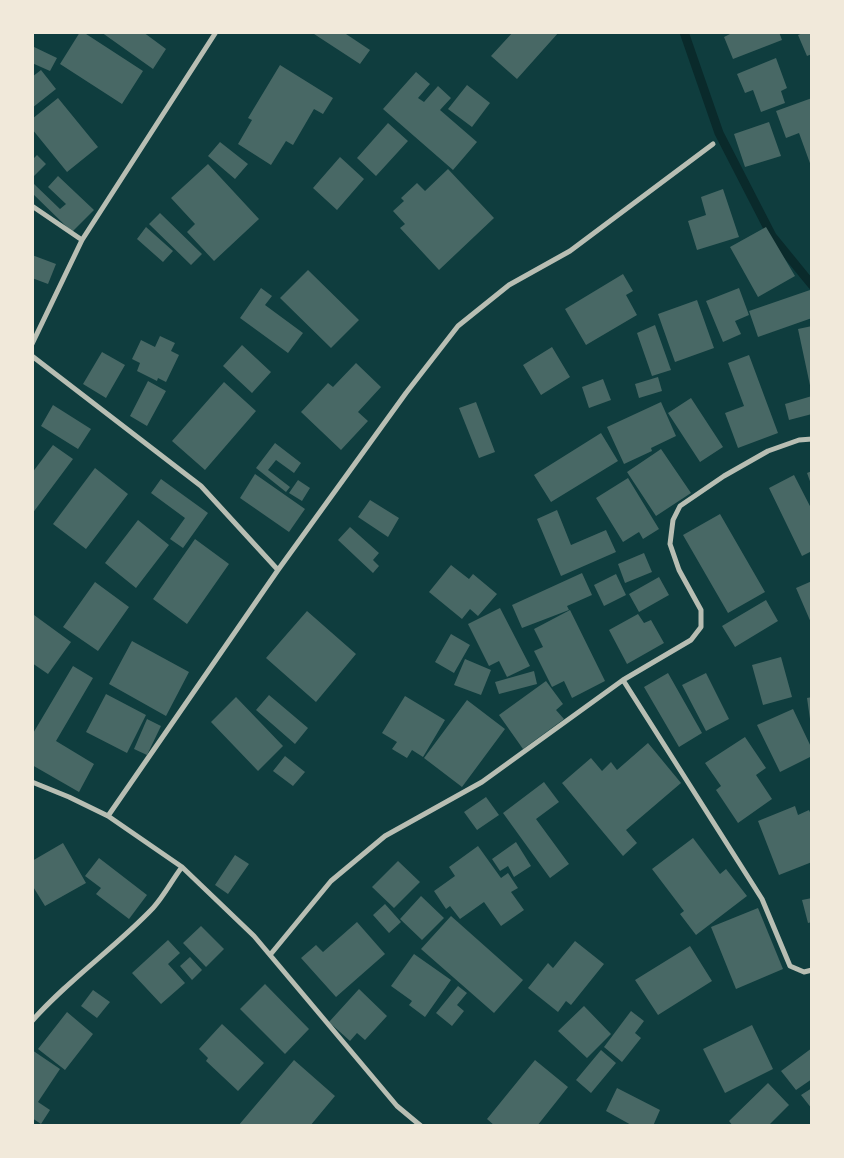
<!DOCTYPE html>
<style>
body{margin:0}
#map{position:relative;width:844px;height:1158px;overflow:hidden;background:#0f3d3e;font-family:"Titillium Web",sans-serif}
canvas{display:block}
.frame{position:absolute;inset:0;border:34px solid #f1e9da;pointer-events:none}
</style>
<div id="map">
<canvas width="844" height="1158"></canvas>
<div class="frame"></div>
</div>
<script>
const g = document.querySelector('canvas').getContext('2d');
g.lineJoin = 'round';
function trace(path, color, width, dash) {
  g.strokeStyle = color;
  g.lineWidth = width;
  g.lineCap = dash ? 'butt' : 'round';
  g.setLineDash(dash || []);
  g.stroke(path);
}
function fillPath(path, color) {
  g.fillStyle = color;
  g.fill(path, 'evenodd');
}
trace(new Path2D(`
 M684,32l35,101 53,103 40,49`), '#0a2a2b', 9);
fillPath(new Path2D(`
 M80,32h3l60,39 -21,33 -62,-40z
 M101,32h42l23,17 -13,20z
 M311,32h32l27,18 -10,14z
 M513,32h46l-42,47 -26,-23z
 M734,32h45l3,8 -49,19 -9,-22z
 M805,32h7v22l-5,2 -9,-21z
 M32,46l25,12 -7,13 -18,-8z
 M776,58l11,30 -6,3 4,12 -24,9 -8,-22 -8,3 -8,-19z
 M280,65l53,33 -10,16 -9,-5 -21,36 -7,-4 -15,24 -33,-21 14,-24 -4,-2z
 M41,70l15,19 -24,19v-31z
 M416,72l14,12 -12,14 6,4 14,-16 13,12 -11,12 37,32 -24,28 -70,-61z
 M467,85l23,18 -18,24 -24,-18z
 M58,98l40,49 -31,25 -35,-43v-10z
 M812,98v67l-1,1 -12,-33 -13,5 -10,-27z
 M769,122l12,34 -36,11 -11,-33z
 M388,123l20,18 -32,35 -19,-18z
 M220,142l28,22 -13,15 -27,-23z
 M37,155l9,9 -14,14v-18z
 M340,157l24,22 -27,31 -24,-22z
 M208,164l51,55 -45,42 -27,-29 8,-8 -24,-26z
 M448,169l46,49 -55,52 -39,-42 5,-4 -12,-13 11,-10 -3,-3 16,-15 8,8z
 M58,176l36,34 -22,22 -40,-39 2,-9 26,25 6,-5 -18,-17z
 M723,189l16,48 -42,13 -9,-29 18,-6 -5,-18z
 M160,213l42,41 -11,11 -42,-41z
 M146,227l27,24 -10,11 -26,-23z
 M766,227l29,49 -37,21 -28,-50z
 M32,255l24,9 -8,20 -16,-6z
 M308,270l51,50 -28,28 -51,-50z
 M623,274l10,17 -7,4 11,20 -51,30 -21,-36z
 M261,288l11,8 -7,9 38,28 -15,20 -48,-35z
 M739,288l10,27 -14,6 6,13 -18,8 -17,-41z
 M810,290l2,28 -54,19 -9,-26z
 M697,300l17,48 -39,14 -17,-48z
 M655,325l16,45 -19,6 -15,-43z
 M812,326v64h-1l-13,-61z
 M160,336l15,7 -4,8 8,4 -13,27 -8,-4 -1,3 -20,-10 3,-8 -8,-4 9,-19 14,7z
 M242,345l29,27 -19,21 -29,-27z
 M552,347l18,30 -29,18 -18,-30z
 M102,352l23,13 -19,33 -23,-14z
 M749,355l29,78 -40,15 -13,-35 19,-7 -16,-43z
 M356,363l25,24 -23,25 10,9 -27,29 -40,-38 27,-29 5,4z
 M658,377l4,14 -23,7 -4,-14z
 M603,379l8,21 -22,8 -7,-21z
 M148,381l18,10 -19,35 -17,-10z
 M224,382l32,29 -51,59 -33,-29z
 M812,396v18l-23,6 -4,-16z
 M691,398l32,49 -23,15 -32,-49z
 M476,402l19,50 -16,6 -20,-50z
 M661,402l15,34 -25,12 1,3 -28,13 -17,-37z
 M53,405l38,24 -13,20 -37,-23z
 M601,433l17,28 -67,41 -17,-27z
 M275,443l26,20 -7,10 -18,-13 -8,10 22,17 -4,5 -30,-24z
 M53,445l20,14 -41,55v-41z
 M661,449l30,44 -35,23 -29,-44z
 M95,468l33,26 -42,55 -33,-25z
 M812,471v13h-1l-4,-11z
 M255,474l50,35 -16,23 -49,-34z
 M794,475l18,35v41l-10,5 -33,-68z
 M628,478l31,51 -16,10 -4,-7 -16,10 -27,-44z
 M161,479l47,34 -25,35 -13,-9 15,-21 -34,-25z
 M298,480l12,8 -8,13 -13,-8z
 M370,500l29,18 -11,19 -30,-20z
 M557,510l14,35 35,-15 10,22 -55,24 -24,-57z
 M720,514l45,78 -37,21 -45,-78z
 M138,520l31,25 -33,43 -31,-25z
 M350,527l29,26 -6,7 6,6 -6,7 -35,-33z
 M195,539l34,25 -42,60 -34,-25z
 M644,553l8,19 -27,11 -7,-19z
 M451,565l18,14 4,-5 24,20 -19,22 -8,-7 -8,10 -33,-27z
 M582,573l10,22 -25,11 2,4 -47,18 -10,-23z
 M616,574l10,21 -22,11 -10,-21z
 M659,577l10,18 -30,17 -10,-18z
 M812,581v44l-16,-37z
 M95,582l34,25 -31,44 -35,-24z
 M766,600l12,21 -43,26 -13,-21z
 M500,608l30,58 -23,11 -8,-16 -10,5 -21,-42z
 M570,610l35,71 -33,17 -8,-17 -12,6 -18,-36 9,-4 -9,-18z
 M307,611l49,43 -40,48 -50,-44z
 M638,614l6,9 7,-3 13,23 -37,21 -18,-34z
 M34,615l37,27 -23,32 -16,-11z
 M451,634l19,11 -16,28 -19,-11z
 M132,641l57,31 -23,44 -57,-32z
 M781,657l11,40 -29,8 -11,-40z
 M465,659l26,11 -10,25 -27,-10z
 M73,666l20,12 -37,63 38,23 -15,28 -47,-27v-30z
 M534,671l3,13 -38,10 -4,-12z
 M668,673l34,60 -23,14 -35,-60z
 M706,673l23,46 -23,12 -24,-46z
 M546,681l17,23 -7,6 8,9 -41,30 -24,-34z
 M106,694l40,21 -19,38 -41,-21z
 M269,695l39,33 -13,16 -39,-34z
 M405,696l40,24 -22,37 -11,-7 -5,8 -15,-9 5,-7 -15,-9z
 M236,697l47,49 -25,25 -47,-49z
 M812,697v22h-2l-3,-21z
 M467,700l38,29 -43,58 -38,-29z
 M793,709l19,40v7l-32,16 -23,-47z
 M147,719l14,7 -14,29 -13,-6z
 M745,737l21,31 -10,7 16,24 -34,24 -22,-33 5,-4 -16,-23z
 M648,743l33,40 -55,47 11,13 -14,13 -61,-73 29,-25 11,13 9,-9 6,8z
 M285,756l20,16 -12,14 -20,-15z
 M544,782l15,20 -23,17 33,45 -19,14 -47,-65z
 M486,797l13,18 -22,15 -13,-18z
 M795,806l3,9 11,-5 3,7v45l-33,13 -21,-54z
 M693,838l27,36 6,-5 21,27 -51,39 -16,-21 4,-3 -32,-42z
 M516,842l15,24 -17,11 -6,-11 -8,5 -8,-12z
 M63,843l23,40 -41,23 -13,-21v-24z
 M478,846l23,32 7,-5 10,15 -7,4 13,18 -23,16 -17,-24 -24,17 -10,-13 -4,3 -12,-18 21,-15 -6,-9z
 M235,855l14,9 -21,30 -13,-9z
 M99,858l48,37 -18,24 -33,-25 5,-6 -16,-12z
 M398,861l22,21 -26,26 -22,-21z
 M421,896l23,22 -22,22 -22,-21z
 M812,898v24l-4,1 -6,-23z
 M385,904l16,18 -12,11 -16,-18z
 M758,908l25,61 -47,20 -25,-62z
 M451,916l72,64 -29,33 -73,-64z
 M357,922l28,32 -49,43 -35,-39 15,-13 7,7z
 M201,926l23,23 -18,18 -23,-24z
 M168,940l12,13 -12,11 17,19 -24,21 -29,-31z
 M575,941l29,23 -33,41 -5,-4 -8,11 -30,-24 20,-25 5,5z
 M690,946l22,35 -54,34 -23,-35z
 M414,954l37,26 -26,37 -16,-12 3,-4 -21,-15z
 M190,957l12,13 -10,10 -12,-14z
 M265,984l44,45 -24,25 -45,-45z
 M458,986l9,7 -10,12 7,6 -12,15 -16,-13z
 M359,989l28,27 -22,24 -8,-7 -7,8 -21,-19z
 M93,990l17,12 -13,16 -16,-12z
 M584,1006l27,28 -24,24 -29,-27z
 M631,1011l13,10 -9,12 6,5 -19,24 -18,-15z
 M67,1012l26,22 -28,36 -27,-21z
 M222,1024l42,39 -26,28 -32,-30 2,-3 -9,-9z
 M752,1025l21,44 -48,24 -22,-44z
 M812,1048v31l-16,11 -15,-19z
 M32,1050l28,19 -22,33 12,8 -9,14 -9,-6z
 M601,1050l15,13 -25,30 -15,-13z
 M294,1060l41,36 -25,30h-72z
 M535,1060l33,27 -31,39h-42l-8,-7z
 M768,1083l21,22 -21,21h-35l-4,-5z
 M617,1088l43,22 -7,16h-20l-27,-15z
 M812,1088v21l-11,-14z`), '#486865');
trace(new Path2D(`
 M32,206l50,34
 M32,344l50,-104 134,-208
 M32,356l169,130 77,84
 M623,680l139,219 28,67 14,6 8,-2
 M32,782l37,15 39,19 74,51 72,69 143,170 24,20
 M108,816l170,-246 128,-177 52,-67 51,-41 61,-34 143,-107
 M270,955l61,-74 54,-45 97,-54 141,-102 68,-40 10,-13v-17l-22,-40 -9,-26 3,-24 7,-14 44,-30 44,-25 31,-11 13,-1
 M32,1021c37,-42 83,-73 121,-113 11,-12 19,-28 29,-41`), '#b8beb3', 5);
</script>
